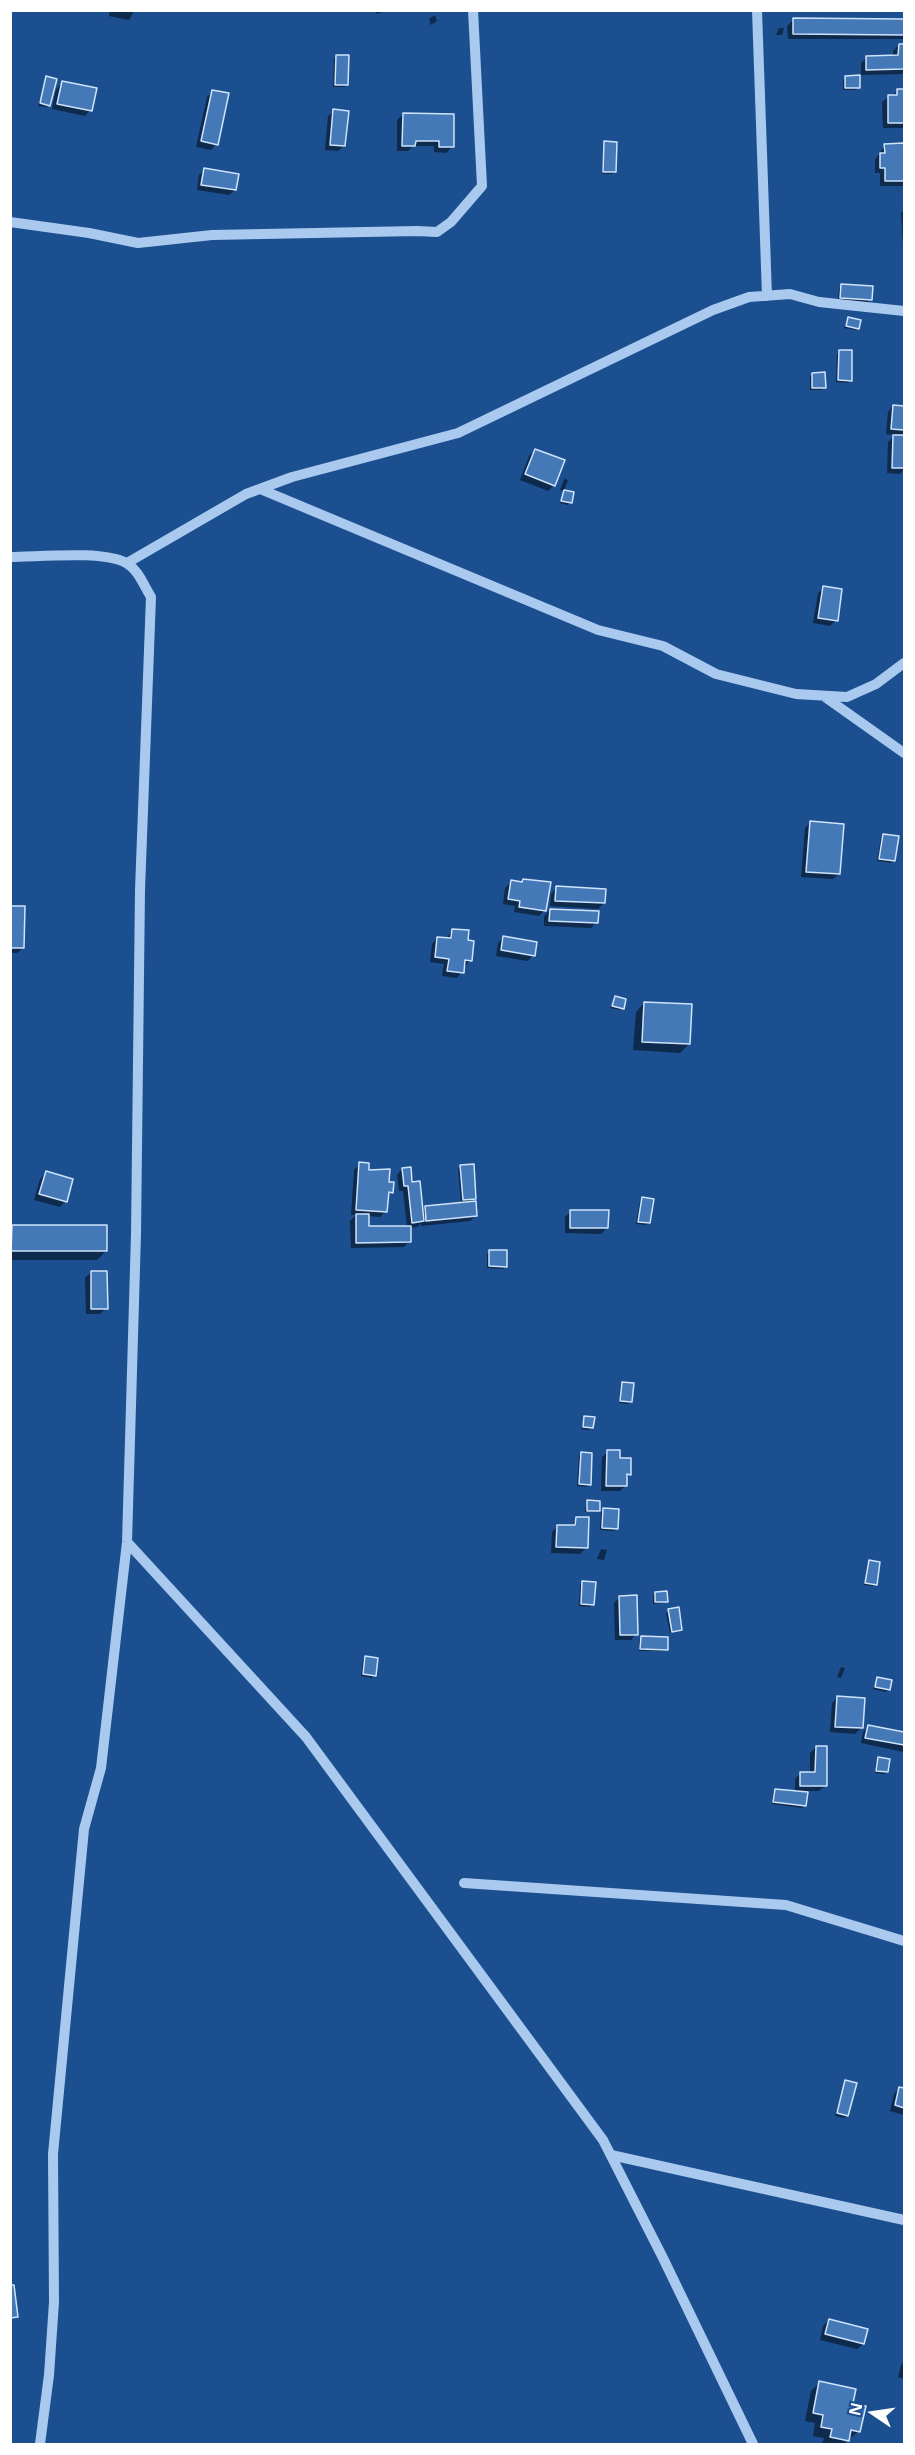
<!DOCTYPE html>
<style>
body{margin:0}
#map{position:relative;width:915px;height:2455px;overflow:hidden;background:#1b4f8f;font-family:"Noto Sans",sans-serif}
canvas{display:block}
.frame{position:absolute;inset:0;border:12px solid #fff;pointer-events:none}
.north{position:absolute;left:843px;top:2383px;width:60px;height:60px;-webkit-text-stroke:4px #1b4f8f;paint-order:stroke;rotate:283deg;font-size:16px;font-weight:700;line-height:24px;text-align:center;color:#fff}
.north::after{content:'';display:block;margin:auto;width:21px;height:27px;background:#fff;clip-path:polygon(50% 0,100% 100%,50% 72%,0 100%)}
</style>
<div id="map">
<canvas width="915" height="2455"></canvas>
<div class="frame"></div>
<div class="north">N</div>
</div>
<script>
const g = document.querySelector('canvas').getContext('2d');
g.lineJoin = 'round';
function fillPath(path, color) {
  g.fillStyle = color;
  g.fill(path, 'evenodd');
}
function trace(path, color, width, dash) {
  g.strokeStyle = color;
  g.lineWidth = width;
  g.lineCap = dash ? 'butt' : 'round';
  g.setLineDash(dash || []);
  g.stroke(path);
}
fillPath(new Path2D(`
 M110,10h25l-6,10 -20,-4z
 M376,10h13l-13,4z
 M435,15l2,6 -6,4 -2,-6z
 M793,20h111v19h-116l-1,-13z
 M779,28h5l-2,7h-6z
 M899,45h5v29l-43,1v-12l6,-6h26v-6z
 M337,56l10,29 -3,2h-11l1,-28z
 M846,77l12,10 -2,3h-13v-10z
 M47,78l2,27 -2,2 -9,-1z
 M62,83l28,27 -5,6 -33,-7 4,-20z
 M898,91h6v37h-21l-1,-26z
 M212,92l4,52 -5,6 -15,-3 11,-50z
 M334,111l10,35 -6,5 -13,-1 3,-34z
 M403,114l49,33 -6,6 -12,-1v-6h-21l-5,5h-11v-31z
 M605,143l10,29 -3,2h-10l1,-29z
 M885,145h19v41h-24v-13h-5v-13z
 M205,169l30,21 -6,5 -32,-5 2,-15z
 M904,210v33h-1l-2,-30z
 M842,285l28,14 -2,3 -30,-2 1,-12z
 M848,319l10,9 -2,2 -12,-2z
 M840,351l10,29 -2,3 -12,-1 1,-28z
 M812,374l12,13 -2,3h-12v-13z
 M893,406l11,1v62l-4,5 -13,-1 1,-31 7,-7 -9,-1 2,-22z
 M535,450l19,35 -6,6 -28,-11 9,-24z
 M564,479l4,1 -4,11 -4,-1z
 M564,491l8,2 -4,12 -8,-2z
 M824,588l12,32 -6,6 -17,-3 5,-30z
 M811,822l28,52 -6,5 -32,-2 4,-49z
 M883,835l11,26 -3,2 -14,-2 4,-23z
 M523,880l22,30 -6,6 -25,-4 1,-6 -12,-2 2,-16 6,-6 9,1z
 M556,888l48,15 -6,6 -48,-3 1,-12z
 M10,907l13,41 -6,5h-7z
 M550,910l46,12 -5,6 -47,-2v-10z
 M453,930l13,11 4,19 -13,18 -15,-2 2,-12 -14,-2 2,-18 5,-6 9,1z
 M503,938l30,17 -5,6 -32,-5 2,-13z
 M615,998l7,10 -2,2 -10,-2z
 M644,1003l45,41 -9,9 -47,-3 3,-38z
 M360,1164l27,19 5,9 -5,4 -1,15 -6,6 -13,-1v12l40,-1 -4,-36h-4l-2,-16 5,-6 9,15 11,27 4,-4 35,-3 -3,-35 3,-3 14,32 -5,5 6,13 -6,5 -49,5v-3l-4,4 -8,1v13l-5,6 -53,1 -1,-27 6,-6h-5l3,-45z
 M46,1173l19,28 -5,6 -26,-7 6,-21z
 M642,1199l7,24 -3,2 -10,-1 4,-23z
 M571,1211l36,17 -6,6 -36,-1v-16z
 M12,1226l94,25 -9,9h-87z
 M490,1252l15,14 -2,3 -16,-1v-14z
 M91,1272l15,36 -6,6h-14l-1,-36z
 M623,1383l8,19 -3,2 -9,-1 1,-17z
 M585,1417l7,11 -3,2 -8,-1z
 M608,1452l10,7 11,15 -3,4 -1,8 -5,5h-19l1,-34z
 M581,1454l8,30 -2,3 -10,-1 2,-30z
 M588,1502l10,8 -2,2h-11l1,-8z
 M603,1510l14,18 -3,3 -14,-1 1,-18z
 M576,1518l10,30 -6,6 -29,-1 1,-21 6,-6 13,1z
 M601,1549l6,1 -3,10 -7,-1z
 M869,1562l7,22 -3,2 -9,-1 3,-21z
 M583,1583l10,21 -3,3 -11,-1 1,-21z
 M656,1593l10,8 -3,2 -10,1v-9z
 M620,1597l16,37 -5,6h-16l-1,-37z
 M669,1611l12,18 -3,3 -8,1 -4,-20z
 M641,1638l26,11 -3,2h-25v-11z
 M366,1658l8,17 -2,3 -11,-2 2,-16z
 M841,1667l4,1 -4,10 -4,-1z
 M878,1678l11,11 -3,3 -13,-3z
 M837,1698l24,30 -6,6 -25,-2 2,-29z
 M869,1726l35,8v18l-43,-9 2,-11z
 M816,1747l9,39 -6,5h-13l-1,14 -3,3 -30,-4 1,-11 3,-3 19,2v-13l5,-5h10v-21z
 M879,1759l8,13 -3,2 -9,-1 1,-12z
 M845,2082l2,34 -3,2 -9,-2z
 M900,2088l4,2v25l-14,-4 4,-17z
 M829,2320l34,24 -6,5 -37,-9 3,-14z
 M904,2361v18l-6,-2 3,-12z
 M820,2382l31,22 8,27 -16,13h-21l2,-6 -11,-2 2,-13 -10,-2 6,-30z`), '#0007');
const building = new Path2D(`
 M793,18l111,1v16l-111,-1z
 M899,44h5v25l-38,1v-14l32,-1z
 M336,55h13l-1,30h-13z
 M860,75v13h-15v-12z
 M46,76l11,3 -7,27 -10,-3z
 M62,81l35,7 -5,23 -35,-7z
 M897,89h7v34h-16v-28h9z
 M212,90l17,3 -11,52 -17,-4z
 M333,109l16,2 -4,35 -15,-1z
 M403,113l51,1v33h-15v-6h-23l-1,5h-13z
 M604,141l13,1 -1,30h-13z
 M904,143v38h-19v-13h-5v-15h5l-1,-9z
 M204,168l35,6 -3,16 -35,-5z
 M841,284l32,2 -1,14 -32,-2z
 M848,317l13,3 -2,9 -13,-3z
 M839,350h13v31l-14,-1z
 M825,372l1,16h-14v-15z
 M893,405l11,1v24l-13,-1z
 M893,435h11v33h-12z
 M535,449l30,11 -10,26 -30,-12z
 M564,490l10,2 -2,11 -11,-2z
 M823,586l19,3 -4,32 -20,-3z
 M810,821l34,3 -4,50 -34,-2z
 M883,834l16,2 -4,25 -16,-2z
 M523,879l28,3 -5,29 -27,-4 1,-6 -12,-2 3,-19 11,2z
 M556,886l50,3 -1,14 -50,-2z
 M10,906h15l-1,42h-14z
 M550,909l49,2 -1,12 -49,-2z
 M452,929l17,1 -1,10 6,1 -2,20 -7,-1 -1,13 -17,-2 2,-12 -14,-2 2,-20 14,1z
 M503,936l34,6 -2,14 -34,-6z
 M615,996l11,3 -2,10 -12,-3z
 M644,1002l48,2 -2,40 -48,-2z
 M359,1162l10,1v7l21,-1 -1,13h5l-1,11 -4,-1 -2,20 -31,-2z
 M474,1164l2,35 -13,1 -3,-35z
 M411,1167l1,15 8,-1 4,40 -12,2 -4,-37h-4l-2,-18z
 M46,1171l27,8 -6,23 -28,-8z
 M642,1197l12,2 -4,24 -12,-1z
 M476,1201l1,15 -51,5 -1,-15z
 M570,1210h39l-1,18h-38z
 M356,1214h13v12h42v16l-55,1z
 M12,1225h95v26h-96z
 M489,1250h18v17l-18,-1z
 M91,1271h16l1,38h-17z
 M622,1382l12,1 -2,19 -12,-1z
 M584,1416l11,1 -2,11 -10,-1z
 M607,1450h13v8h11v17l-4,-1v12h-21z
 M581,1452l11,1 -1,32 -12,-1z
 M587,1500l13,1v10h-13z
 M603,1508l16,1 -1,20 -16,-1z
 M576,1517h13l-1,31 -32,-1 1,-22h18z
 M869,1560l11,2 -3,23 -12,-2z
 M582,1581l14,1 -2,23 -13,-1z
 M667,1591l1,11h-13v-10z
 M637,1595l1,40h-18l-1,-39z
 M679,1607l3,23 -10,2 -4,-23z
 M641,1636l27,1v13l-28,-1z
 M365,1656l13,2 -2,18 -13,-2z
 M877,1677l15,3 -2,10 -15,-3z
 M837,1696l28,2 -2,30 -28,-1z
 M868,1725l36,7v13l-39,-7z
 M816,1746h11v40h-27v-14h15z
 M878,1757l12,2 -2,13 -12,-1z
 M775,1789l33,3 -2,14 -33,-4z
 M845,2080l12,3 -9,33 -11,-3z
 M899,2087l5,1v20l-9,-3z
 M10,2285h4l4,32 -8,1z
 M829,2319l39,10 -4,15 -39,-10z
 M819,2381l37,8 -3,14 13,3 -6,26 -9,-2 -2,11 -19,-4 2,-8 -11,-2 2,-12 -10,-2z`);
fillPath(building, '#4478b7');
trace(building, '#cfe3fa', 1.5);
trace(new Path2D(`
 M757,10l10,286
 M10,222l79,11 49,10 74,-8 205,-4 20,1 14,-10 31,-36 -9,-176
 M260,489l338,141 65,16 53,28 80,20 51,3 29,-13 28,-21
 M10,557c28,0 93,-7 116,6 12,6 18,23 25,34l-11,293 -4,344 -9,308 -26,226 -17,61 -31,325 1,148 -5,73 -9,69
 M127,563l119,-69 46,-17 166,-44 255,-123 36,-13 41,-3 29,8 85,9
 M825,697l79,56
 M127,1542l179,195 297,403 60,118 90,186
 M464,1883l322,22 118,36
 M611,2155l293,65`), '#a9c9ee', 10);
</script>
